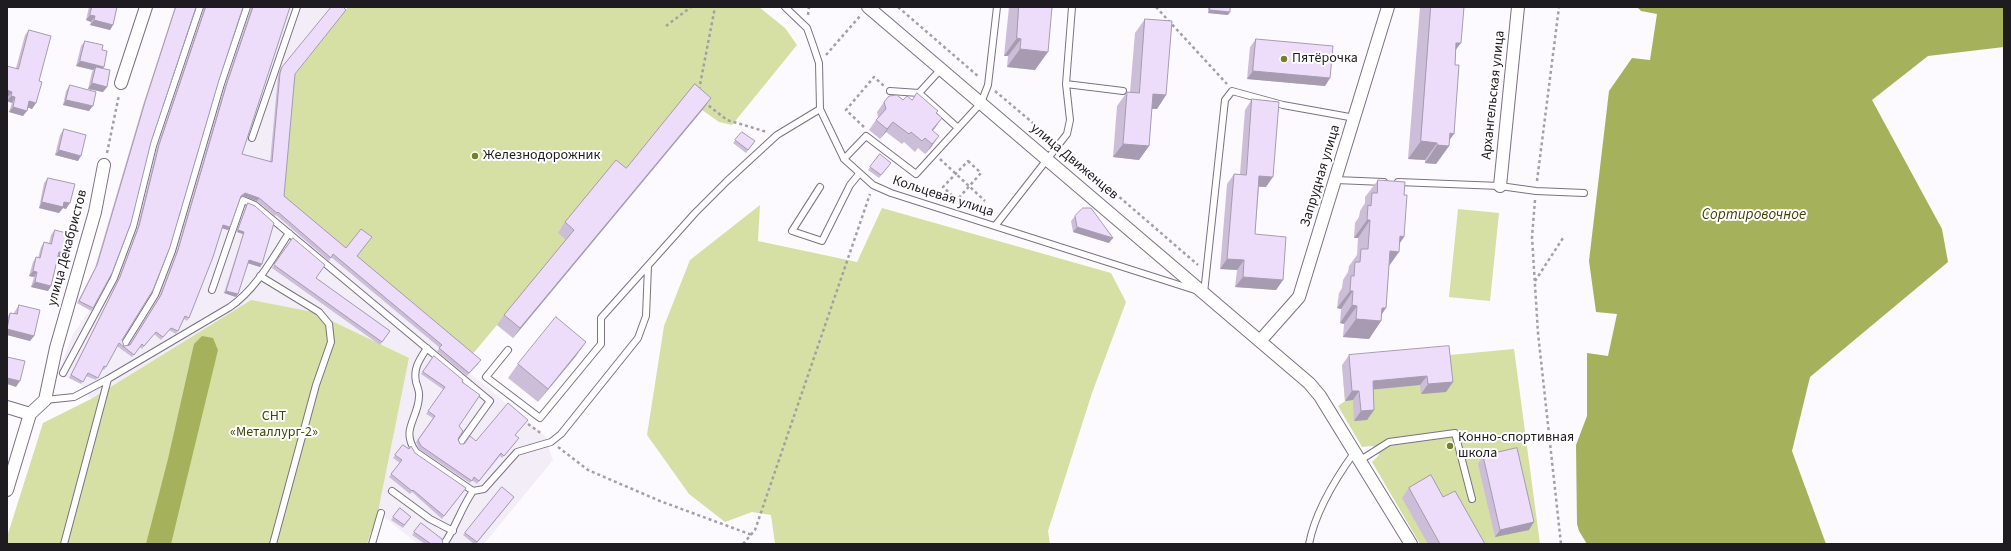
<!DOCTYPE html>
<meta charset="utf-8">
<style>
body{margin:0}
#map{position:relative;width:2011px;height:551px;overflow:hidden;background:#fcfafe;font-family:"Source Sans 3",sans-serif}
canvas{display:block}
.frame{position:absolute;inset:0;border:8px solid #1e1b21;pointer-events:none}
</style>
<div id="map">
<canvas width="2011" height="551"></canvas>
<div class="frame"></div>
</div>
<script>
const g = document.querySelector('canvas').getContext('2d');
g.lineJoin = 'round';
function fillPath(path, color) {
  g.fillStyle = color;
  g.fill(path, 'evenodd');
}
function trace(path, color, width, dash) {
  g.strokeStyle = color;
  g.lineWidth = width;
  g.lineCap = dash ? 'butt' : 'round';
  g.setLineDash(dash || []);
  g.stroke(path);
}
function write(font, color, halo, rows, align = 'center') {
  g.font = font + ' "Source Sans 3",sans-serif';
  g.lineWidth = 4;
  g.setLineDash([]);
  g.textBaseline = 'middle';
  g.strokeStyle = halo;
  g.fillStyle = color;
  for (const [text, x, y, turn = 0] of rows) {
    g.save();
    g.translate(x, y);
    g.rotate((+turn || 0) * Math.PI / 180);
    g.textAlign = isNaN(turn) ? turn : align;
    if (halo) g.strokeText(text, 0, 0);
    g.fillText(text, 0, 0);
    g.restore();
  }
}
fillPath(new Path2D(`
 M176,7h162l6,5 -51,65 -24,110 210,176 -9,10 75,63 8,24 -69,84h-66l-40,-32 31,-154 -158,-58 -160,99 -10,-15 -23,-11 15,-39 17,-24 -13,-7 18,-35 48,-163z`), '#f3edf8');
fillPath(new Path2D(`
 M348,7h411l26,21 12,17 -65,80 -13,-3 -17,-12 -189,228 -16,-13 -26,31 -203,-169 25,-110z
 M760,205l-2,36 99,21 25,-54 229,65 15,29 -34,91 -44,138 2,13h-275l-4,-29 -19,-3 -27,10 -36,-28 -42,-59 17,-109 26,-66z
 M1458,209l41,4 -9,88 -41,-4z
 M251,300l62,12 96,46 -31,154 -11,32h-360v-7l36,-114 48,-24z
 M1514,349l26,195h-120l-48,-82 7,-7 -6,-9 -11,1 -24,-41 7,-5 -3,-36z`), '#d6dfa4');
fillPath(new Path2D(`
 M1637,7h367v40l-76,9 -56,44 70,129 6,33 -138,115 -18,74 34,93h-239l-8,-13 -2,-7 -1,-79 11,-29v-63l21,3 9,-42 -21,-2 -7,-51 20,-170 23,-33 18,2 7,-46 -16,-3z
 M202,336l11,2 5,12 -47,194h-25l22,-85 26,-115z`), '#a6b15c');
const service = new Path2D(`
 M785,7l22,21 6,17 6,18 1,46 24,50 29,26 18,8 304,97
 M941,69l-22,24 39,35
 M1066,84l57,7
 M890,91l29,2
 M252,138l45,-131
 M844,159l22,-23 50,38 65,-71 7,-18 9,-78
 M1336,180l48,2
 M1398,182l102,4 36,5 48,2
 M820,187l-28,44 30,10 28,-56 9,-11
 M995,226l72,-92 3,-14 -4,-36 6,-77
 M260,276l59,36 10,12 2,18 -15,43 -43,159
 M212,290l31,-90 12,5 235,196 -30,42
 M1204,293l21,-193 7,-9 51,14 72,13
 M124,345l31,-50 17,-44 49,-167 26,-77
 M427,348c-7,11 -14,20 -11,34 1,4 4,10 3,15 -1,22 -19,33 -3,55l57,39
 M508,350l-22,27 54,41 61,-74v-26l94,-105 32,-32 50,-46 43,-26
 M63,373l51,-95 19,-51 20,-81 47,-139
 M45,400l29,-3 34,-18 122,-72c26,-18 42,-48 59,-74
 M1359,461l30,-19 66,-9 17,66
 M392,491l38,28 23,12
 M64,544l44,-165
 M372,544l9,-31
 M444,544c12,-17 17,-36 29,-53l11,-2 33,-37 34,-10 10,-8 77,-96 8,-22 2,-50
 M1309,544c6,-31 27,-66 45,-91`);
const minor = new Path2D(`
 M868,7l441,376 11,13 91,148
 M121,83l25,-76
 M1500,186l18,-179
 M1260,341l39,-44 89,-290
 M7,407l23,7
 M7,490l23,-76 15,-14 11,-52 39,-136 9,-47`);
trace(service, '#7b7283', 8);
trace(minor, '#7b7283', 14);
trace(new Path2D(`
 M898,7l81,70
 M1156,7l71,77
 M808,15l1,-8
 M666,26l25,-19
 M826,55l34,-39
 M699,90l16,-83
 M995,91l57,48
 M704,102l23,18 40,12
 M864,127l-18,-17 28,-33 10,9
 M1065,150l133,115
 M107,153l12,-58
 M940,159l45,42
 M968,161l13,12 -24,27 -14,-13z
 M1537,181l22,-174
 M1535,200l-3,37 6,96 23,211
 M1535,281l28,-43
 M528,424l14,10
 M558,447l30,23 72,31 92,34
 M743,544l12,-14 115,-336`), '#a2a0a5', 2.5, [3, 3]);
trace(service, '#fff', 6);
trace(minor, '#fff', 12);
fillPath(new Path2D(`
 M89,7h28l-4,18 -3,5 -20,-5 1,-3 -5,-2z
 M175,7h21l-103,301 -2,3 -14,-8 18,-35 48,-163z
 M203,7h40l-121,333 2,6 5,-1 30,-48 17,-44 49,-168 26,-77v-1h39l-48,147 28,8 8,-86 2,-7 2,-2 13,7 -11,122 73,61 122,106 -12,13 -30,-25 3,-3 -109,-91 -2,4 -53,-46 -1,1 -18,-15 -14,-5 -3,2 -12,32 -6,-2 -33,90 -2,3 -3,-2 -8,15 -7,-4 -8,10 -7,-6 -12,15 -2,-2 -8,10 -15,-11 -11,21 -2,3 -2,-1 -6,11 -10,-4 -5,8 -12,-6 49,-98 19,-51 20,-82 47,-139z
 M1009,7h43l-17,63 -28,-3 1,-11h-4z
 M1208,7h22v5l-2,3 -20,-2z
 M1420,7h44l-8,43 -1,15 -1,69 -5,6v6l-13,18 -11,-1v-3l-17,-1z
 M1145,19l21,76 -9,14h-5l-3,37 -10,14 -26,-3 4,-51 10,-14h3l5,-59z
 M29,30l10,51 -3,22 -4,6 -4,-2 -5,9 -14,-4 3,-9 -5,-2 18,-66z
 M1256,39l74,39 -5,8 -78,-7 3,-32z
 M85,41l17,9v18l5,19 -4,5 -15,-3 4,-17 1,-2 -17,-4 5,-20z
 M70,85l19,26 -26,-6 3,-14z
 M1252,99l14,88h-7l-4,47 28,46 -7,10 -41,-3 2,-17 -17,-1 7,-85 7,-10h6l5,-64z
 M912,100l25,13 -2,15 -2,2 -1,16 -7,8 -7,-6 -3,4 -11,-10 -2,2 -16,-12 -6,7 -11,-9 9,-13 -1,-5 7,-10z
 M704,108l-191,230 -16,-13 7,-10 62,-75 -8,-7 7,-11 61,-54z
 M64,129l14,32 -23,-6 5,-20z
 M742,132l13,9 -9,12 -13,-10z
 M880,154l11,9 -12,15 -11,-8z
 M48,178l18,31 -3,-1 -4,5 -20,-5 5,-25z
 M1378,180l26,15v42l-4,6 -11,23 -3,42 -4,6 -1,7 -12,18 -26,-2 1,-13 -4,-1 1,-14 -4,-1 2,-15 3,-5 1,-8 5,-8 1,-6 8,-11 1,-17h-4l1,-15 4,-6 1,-6 5,-8v-6z
 M248,203l14,61 -2,3 -12,-4 -12,34 -12,-4 19,-59 -6,-2 9,-26z
 M1075,216l34,27 -36,-11 -2,-11z
 M55,230l10,23 -4,5 -3,-1 -7,29 -3,5 -17,-4 3,-10 -5,-1 4,-14 3,-5 2,1 3,-11 3,-5 5,1 2,-8z
 M293,238l23,40 74,53 -10,14 -108,-77z
 M19,305l15,31 -4,5 -23,-6v-17l3,-5h4l1,-2z
 M1349,355l104,27 -7,10 -25,2 -1,-9 -47,5 1,20 -7,10 -13,1 -1,-21 -8,1 -3,-36z
 M434,356l28,26 -4,57 2,5h4l12,-3 39,-5 2,5 -15,17 -2,-2 -23,28 -5,-4 -2,3 -51,-34 -3,-7 17,-24 -7,-4 18,-24 -23,-16z
 M576,356l-38,46 -30,-24 10,-14z
 M403,445l12,8 51,35 -24,31 -30,-27 -2,2 -21,-17 11,-14 -7,-5z
 M1483,456l46,74 -34,7 -17,-73z
 M1409,488l76,56h-57l-26,-46z
 M512,500l-36,44h-2l-11,-9 2,-2z
 M400,508l11,9 -8,11 -12,-8z
 M421,523l22,21h-18l-13,-9z`), '#ccbed8');
fillPath(new Path2D(`
 M1210,10l20,2 -2,3 -20,-2z
 M90,15l5,1 -4,6 -5,-2z
 M94,20l19,5 -3,5 -20,-5z
 M1017,38l4,1 -13,17h-4z
 M1456,43h5l-13,17z
 M1020,49l28,3 -13,18 -28,-3z
 M80,61l24,6 -4,5 -4,-5 -3,3 -17,-4z
 M1253,71l77,7 -5,8 -78,-7z
 M92,83l15,4 -4,5 -15,-3z
 M7,90l5,2 -4,5h-1z
 M1153,94l13,1 -9,14 -14,-1z
 M11,96l4,1 -3,6 -5,-2z
 M711,98l-7,10 -191,230 7,-10z
 M66,100l27,6 -4,5 -26,-6z
 M29,101l7,2 -4,6 -6,-2z
 M13,107l14,4 -4,5 -14,-4z
 M942,118l-7,10 -10,12 7,-10z
 M893,122l-7,10 -6,7 7,-10z
 M1450,133l4,1 -9,12h4l-13,18 -11,-1 12,-18z
 M939,136l-7,10 -7,8 7,-10z
 M1421,141l16,2 -12,17 -17,-1z
 M1123,144l26,2 -10,14 -26,-3z
 M59,150l22,6 -3,5 -23,-6z
 M1259,176l14,1 -7,10 -14,-1z
 M245,193l14,5 -2,3 -14,-5 -4,3 2,-3z
 M42,202h22l6,1 -4,6 -3,-1 -4,5 -20,-5z
 M1367,220h3l-12,18h-4z
 M223,225l7,2 -2,3 -7,-2z
 M1077,227l36,11 -4,5 -36,-11z
 M238,230l6,2 -1,2 -6,-2z
 M1400,236l4,1 -10,14 5,1 -12,17h-9z
 M59,252l6,1 -4,5 -5,-1z
 M1227,259l17,1 -7,10 -17,-1z
 M249,260l13,4 -2,3 -13,-4z
 M33,271l4,1 -3,5 -5,-1z
 M1243,277l40,3 -7,10 -41,-3z
 M35,282l16,4 -3,5 -17,-4z
 M226,291l12,3 -2,3 -12,-4z
 M1350,291h3l-12,18 -4,-1z
 M1352,305l5,1 -13,18 -4,-1z
 M1382,308h4l-9,13h4l-12,18 -26,-2 13,-18z
 M7,329l27,7 -4,5 -23,-6z
 M586,342l-10,14 -38,46 10,-13z
 M1427,376l-7,9 -54,5 7,-9z
 M7,378l13,3 -4,6 -9,-3z
 M1453,382l-7,10 -25,2 7,-10z
 M1352,391h7l-6,9 -8,1z
 M1374,410l-7,10 -13,1 7,-10z
 M1534,522l-5,8 -34,7 5,-7z`), '#a69bb0');
const building = new Path2D(`
 M92,7h25l-4,18 -19,-5 1,-4 -5,-1z
 M176,7h20l-45,135 -20,81 -19,50 -19,35 -14,-7 18,-36 48,-163z
 M206,7h37l-24,73 -49,167 -17,43 -31,50 2,6 6,-1 31,-50 17,-45 49,-167 26,-76h37l-48,147 30,8 8,-89 2,-6 49,-60h12l3,3 -51,64 -11,122 62,52 15,-19 11,8 -15,19 124,104 -12,13 -30,-25 3,-3 -109,-91 -2,4 -53,-46 -1,1 -18,-15 -14,-5 -4,3 -11,31 -7,-2 -10,32 -24,61 -4,-2 -7,15 -7,-3 -8,9 -7,-5 -12,14 -2,-2 -8,11 -15,-12 -13,24 -2,-1 -6,12 -10,-5 -5,9 -12,-7 49,-98 19,-51 20,-81z
 M1019,7h33l-4,45 -28,-3 1,-10 -4,-1z
 M1210,7h20v5l-20,-2z
 M1431,7h33l-3,36h-5l-1,22h4l-5,69 -4,-1 -1,13 -12,-1v-2l-16,-2z
 M1145,19l27,2 -6,74 -13,-1 -4,52 -26,-2 4,-52 12,1z
 M29,30l22,6 -12,45 3,1 -6,21 -7,-2 -2,10 -14,-4 2,-10 -4,-1 1,-4 -5,-2v-24l11,3z
 M1256,39l77,7 -3,32 -77,-7z
 M85,41l18,4 -1,5 5,1 -3,16 -24,-6z
 M96,67l14,3 -3,17 -15,-4z
 M695,84l16,14 -191,230 -16,-13 70,-85 -9,-8 51,-62 10,8z
 M70,85l26,7 -3,14 -27,-6z
 M917,93l21,18 -2,2 6,5 -10,12 7,6 -7,8 -7,-6 -3,3 -11,-9 -2,2 -16,-12 -6,7 -11,-9 10,-11 -2,-7 5,-6 8,-1 6,5 4,-4 5,4z
 M1252,99l27,3 -6,75 -14,-1 -4,58 31,3 -3,43 -40,-3 1,-17 -17,-1 7,-85 12,1z
 M64,129l22,6 -5,21 -22,-6z
 M742,132l13,9 -7,9 -13,-10z
 M880,154l11,9 -10,12 -11,-8z
 M48,178l27,6 -5,19 -6,-1 -1,5 -21,-5z
 M1378,180l27,2 -1,13h3l-3,42 -4,-1 -1,16 -9,-1 -4,57h-4l-1,13 -25,-2 1,-13 -5,-1 1,-14h-3l1,-15h3l1,-14h5l1,-13h7l2,-29h-3l1,-15 3,1 1,-13h5z
 M248,203l7,3 19,17 -12,41 -13,-4 -11,34 -12,-3 18,-59 -6,-2z
 M1083,208h8l22,30 -36,-11 -2,-11z
 M55,230l15,4 -5,19 -6,-1 -8,34 -16,-4 2,-10 -4,-1 3,-14 4,1 4,-16 7,2z
 M293,238l32,27 -9,13 74,53 -8,11 -108,-77z
 M19,305l21,5 -6,26 -27,-7 3,-16 7,1z
 M556,317l30,25 -38,47 -30,-25z
 M1449,346l4,36 -25,2 -1,-8 -54,5 1,29 -13,1 -2,-20h-7l-3,-36z
 M434,356l29,24 -1,2 18,13 -21,31 4,5 -5,8 2,5h4l6,-8 6,5 32,-38 20,17 -13,15 4,3 -15,18 -3,-3 -22,28 -5,-4 -2,4 -51,-35 -3,-6 17,-24 -7,-5 17,-24 -22,-15z
 M7,357l18,4 -5,20 -13,-3z
 M403,445l6,4 2,-3 4,7 51,35 -22,28 -31,-26 -1,1 -21,-17 11,-14 -7,-5z
 M1517,448l17,74 -34,8 -17,-74z
 M1431,475l12,22 12,-6 30,53h-45l-31,-56z
 M502,487l12,10 -37,45 -12,-9z
 M400,508l11,9 -7,8 -11,-8z
 M421,523l21,16 1,5h-12l-17,-12z`);
fillPath(building, '#edddfb');
trace(building, '#a69bb0', 1);
for (const [x, y, r, color] of [
 [1284,59,4,"#767f2b"],
 [475,156,4,"#767f2b"],
 [1450,446,4,"#767f2b"]
]) {
  const dot = new Path2D();
  dot.arc(x, y, r, 0, 2 * Math.PI);
  g.fillStyle = color;
  g.fill(dot);
  trace(dot, '#fff', 1.5);
}
write('14px', '#1e1b21', '#fff', [
 ["Пятёрочка",1292,59],
 ["Железнодорожник",483,156],
 ["Конно-спортивная",1458,438],
 ["школа",1458,454]
], 'left');
write('14px', '#1e1b21', '#fff', [
 ["Архангельская улица",1494,95,-84],
 ["улица Движенцев",1074,162,40],
 ["Запрудная улица",1321,176,-73],
 ["Кольцевая улица",943,197,18],
 ["улица Декабристов",68,248,-75]
]);
write('14px', '#424804', '#fff', [
 ["СНТ",274,417],
 ["«Металлург-2»",274,433]
]);
write('italic 15px', '#3f4500', '#fff', [
 ["Сортировочное",1754,216]
]);
</script>
